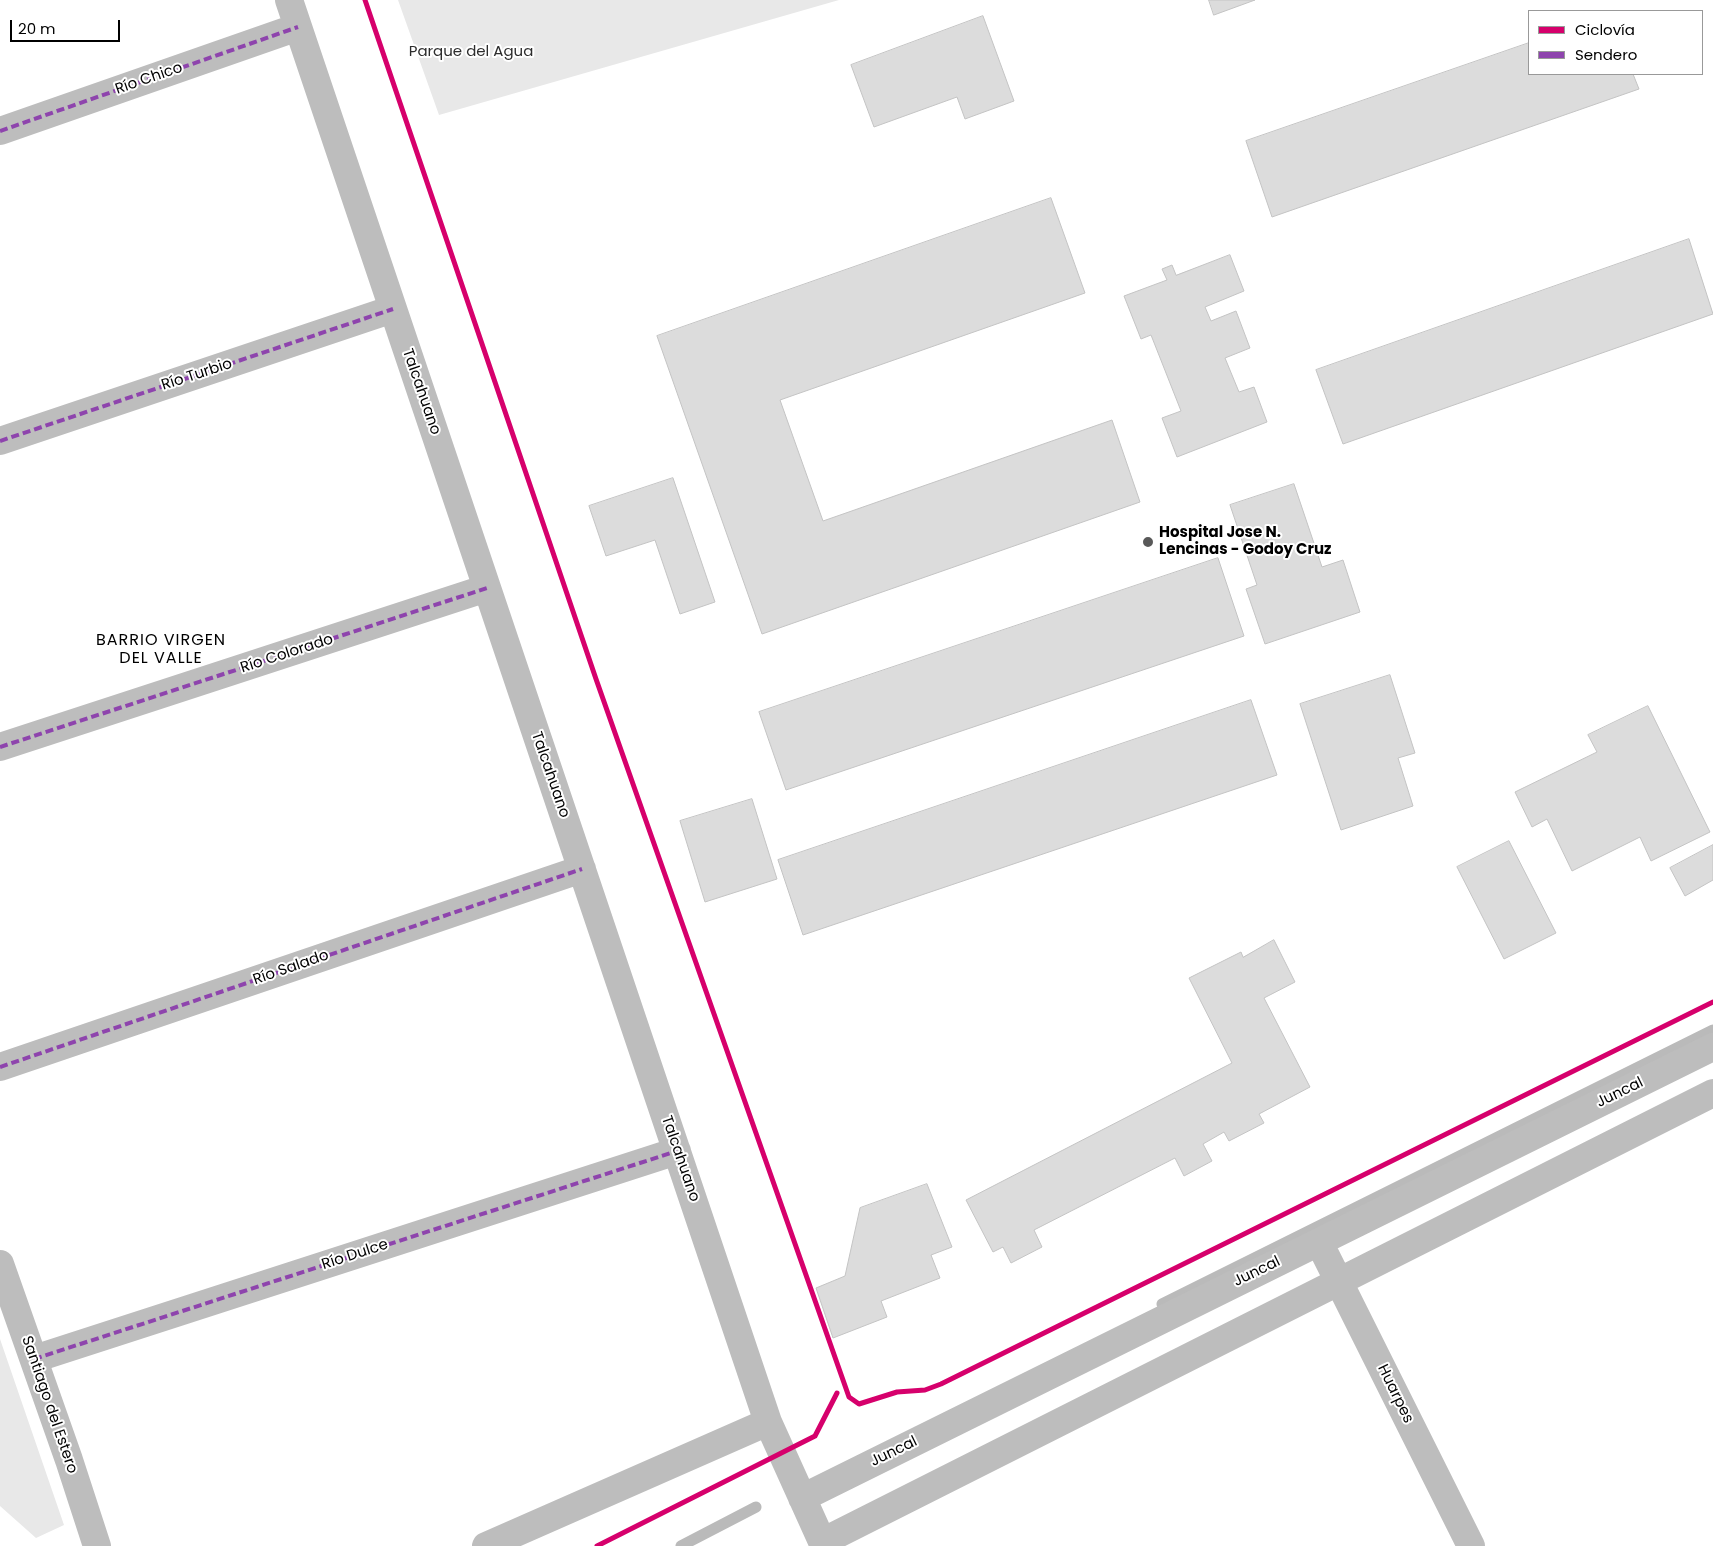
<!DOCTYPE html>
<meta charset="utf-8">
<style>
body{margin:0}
#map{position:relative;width:1713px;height:1546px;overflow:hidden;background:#fff;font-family:Poppins,sans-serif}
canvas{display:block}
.legend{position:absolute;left:1528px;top:10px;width:175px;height:65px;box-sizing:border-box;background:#fff;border:1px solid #999;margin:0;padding:6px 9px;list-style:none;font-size:15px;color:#000}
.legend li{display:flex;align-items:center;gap:10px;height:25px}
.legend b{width:25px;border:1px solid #999}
.scale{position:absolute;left:10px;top:20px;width:110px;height:22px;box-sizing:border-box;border:2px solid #000;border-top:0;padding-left:6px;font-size:15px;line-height:18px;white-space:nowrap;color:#000;-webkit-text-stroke:4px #fff;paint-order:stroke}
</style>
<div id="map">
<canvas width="1713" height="1546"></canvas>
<ul class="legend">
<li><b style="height:6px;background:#d6006c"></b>Ciclovía</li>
<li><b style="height:6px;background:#8e44ad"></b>Sendero</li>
</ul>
<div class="scale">20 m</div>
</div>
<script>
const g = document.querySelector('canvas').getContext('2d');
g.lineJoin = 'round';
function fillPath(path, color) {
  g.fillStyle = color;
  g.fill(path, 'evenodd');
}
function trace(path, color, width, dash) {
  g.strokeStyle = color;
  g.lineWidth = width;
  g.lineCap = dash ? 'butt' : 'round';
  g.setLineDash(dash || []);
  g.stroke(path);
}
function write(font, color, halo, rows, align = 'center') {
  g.font = font + ' Poppins,sans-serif';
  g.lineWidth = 4;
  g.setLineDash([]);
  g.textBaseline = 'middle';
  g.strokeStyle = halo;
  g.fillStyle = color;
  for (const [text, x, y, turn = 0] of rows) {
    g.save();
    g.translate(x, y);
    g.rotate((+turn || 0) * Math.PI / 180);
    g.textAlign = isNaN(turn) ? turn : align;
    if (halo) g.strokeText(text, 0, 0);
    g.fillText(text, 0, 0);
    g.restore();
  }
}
fillPath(new Path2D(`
 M398,0h441l-400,115z
 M0,1339l64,186 -28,13 -36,-32z`), '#e8e8e8');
trace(new Path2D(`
 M1162,1304l551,-274
 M681,1546l75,-39`), '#bababa', 11);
const building = new Path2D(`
 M1209,0h46l-41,15z
 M983,16l31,85 -49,18 -8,-22 -83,30 -23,-62z
 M1529,43v31h104l6,15 -367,128 -26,-76z
 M1051,198l34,95 -305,107 43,121 289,-101 28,82 -378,132 -105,-298z
 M1689,239l24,75 -370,130 -27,-74z
 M1230,255l14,36 -39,16 6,14 25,-10 14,37 -25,10 14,34 15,-5 13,35 -90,35 -15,-39 19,-7 -30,-76 -10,4 -17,-43 43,-16 -5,-11 10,-4 4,10z
 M673,478l42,124 -35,12 -25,-74 -49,16 -17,-50z
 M1294,484l28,83 21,-7 17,52 -95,32 -19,-55 11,-4 -27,-80z
 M1218,558l26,78 -458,154 -27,-78z
 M1390,675l25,78 -17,5 15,48 -72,24 -41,-126z
 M1251,700l26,75 -474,160 -25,-75z
 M1648,706l62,126 -59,29 -11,-24 -68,34 -25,-52 -15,8 -17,-35 82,-40 -9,-17z
 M752,799l25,80 -72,23 -25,-81z
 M1509,841l47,92 -52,26 -47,-92z
 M1713,845v35l-28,16 -15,-28z
 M1274,940l21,42 -31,16 46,89 -51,27 5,9 -35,18 -5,-9 -21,12 9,17 -28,15 -9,-18 -141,72 8,17 -31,16 -8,-16 -10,5 -27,-52 266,-137 -43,-85 52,-26 2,5z
 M927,1184l25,63 -21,8 9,23 -59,23 6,16 -54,21 -17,-50 29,-12 15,-68z`);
fillPath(building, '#dcdcdc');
trace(building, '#c4c4c4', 1);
trace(new Path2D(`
 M289,0l479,1422 56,124
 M0,131l298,-104
 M0,441l393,-132
 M0,747l487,-159
 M0,1067l582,-198
 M1319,1242l152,304
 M0,1264l69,196 28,86
 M34,1359l643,-208
 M802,1498l911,-451
 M822,1542l891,-449
 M486,1546l282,-124`), '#bdbdbd', 28);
trace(new Path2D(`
 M0,131l298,-104
 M0,441l393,-132
 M0,747l487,-159
 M0,1067l582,-198
 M34,1359l643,-208`), '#8e44ad', 4, [8, 4]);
trace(new Path2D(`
 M365,0l231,679 253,718 10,7 38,-12 28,-2 16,-6 772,-382
 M597,1546l218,-110 22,-43`), '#d6006c', 5);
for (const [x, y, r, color] of [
 [1148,542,6,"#595959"]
]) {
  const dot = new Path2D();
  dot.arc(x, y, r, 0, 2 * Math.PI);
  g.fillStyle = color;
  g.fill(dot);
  trace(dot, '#fff', 2);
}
write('15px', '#2d2d2d', '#fff', [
 ["Parque del Agua",471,52]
]);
write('15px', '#000', '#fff', [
 ["Río Chico",149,79,-19],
 ["Río Turbio",197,375,-18],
 ["Talcahuano",421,392,71],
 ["Río Colorado",287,654,-18],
 ["Talcahuano",550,775,71],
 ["Río Salado",291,968,-19],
 ["Juncal",1620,1093,-26],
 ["Talcahuano",680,1159,71],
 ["Río Dulce",355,1255,-18],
 ["Juncal",1257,1272,-26],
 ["Huarpes",1395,1394,64],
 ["Santiago del Estero",49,1405,71],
 ["Juncal",894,1452,-26]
]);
write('bold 15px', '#000', '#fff', [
 ["Hospital Jose N.",1159,533],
 ["Lencinas - Godoy Cruz",1159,550]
], 'left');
g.letterSpacing = '1px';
write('16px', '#000', '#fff', [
 ["BARRIO VIRGEN",161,641],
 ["DEL VALLE",161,659]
]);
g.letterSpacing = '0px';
</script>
